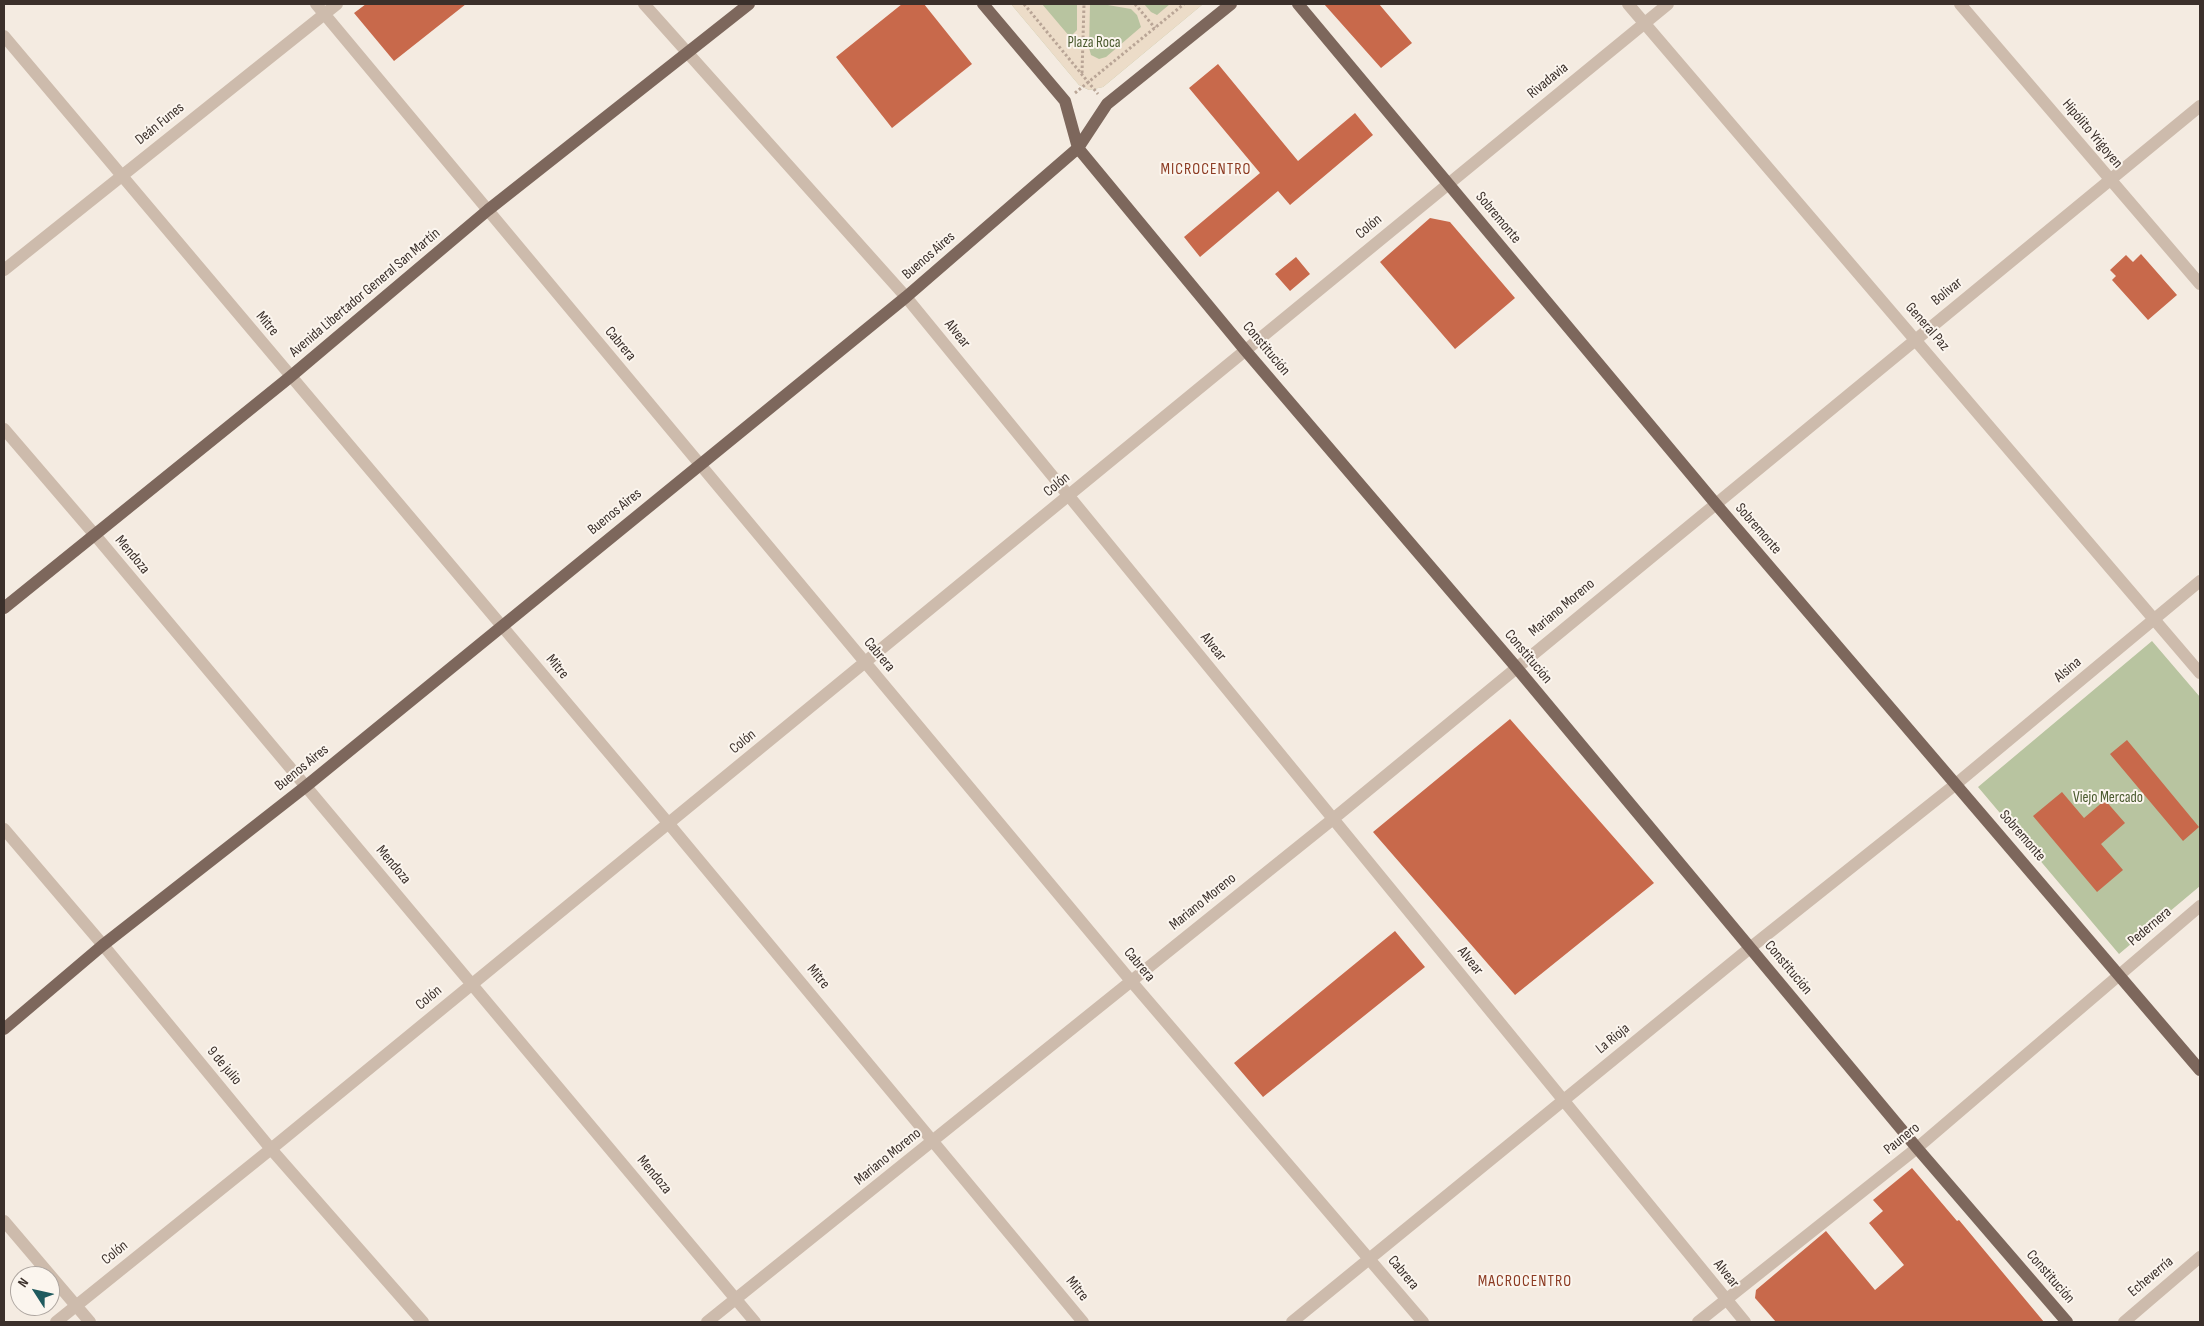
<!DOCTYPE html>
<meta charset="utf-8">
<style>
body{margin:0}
#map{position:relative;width:2204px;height:1326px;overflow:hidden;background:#f4ebe1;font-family:"Sofia Sans Condensed",sans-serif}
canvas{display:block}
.frame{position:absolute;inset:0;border:5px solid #3b302b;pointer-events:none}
.north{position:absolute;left:10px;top:1266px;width:50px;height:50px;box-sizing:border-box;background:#fbf5ee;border:1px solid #aea6a0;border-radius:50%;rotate:305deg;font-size:14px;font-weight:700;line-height:20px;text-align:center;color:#3b302b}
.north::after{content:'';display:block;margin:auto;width:18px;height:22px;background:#1f5a5e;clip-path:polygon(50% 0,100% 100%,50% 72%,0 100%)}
</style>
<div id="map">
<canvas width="2204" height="1326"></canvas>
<div class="frame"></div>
<div class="north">N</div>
</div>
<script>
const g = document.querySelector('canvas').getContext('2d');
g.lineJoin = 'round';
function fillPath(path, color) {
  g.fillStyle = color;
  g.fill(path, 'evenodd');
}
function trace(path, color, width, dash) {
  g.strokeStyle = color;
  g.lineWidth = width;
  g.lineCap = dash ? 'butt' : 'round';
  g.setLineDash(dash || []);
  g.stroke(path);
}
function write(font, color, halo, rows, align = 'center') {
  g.font = font + ' "Sofia Sans Condensed",sans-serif';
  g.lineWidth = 4;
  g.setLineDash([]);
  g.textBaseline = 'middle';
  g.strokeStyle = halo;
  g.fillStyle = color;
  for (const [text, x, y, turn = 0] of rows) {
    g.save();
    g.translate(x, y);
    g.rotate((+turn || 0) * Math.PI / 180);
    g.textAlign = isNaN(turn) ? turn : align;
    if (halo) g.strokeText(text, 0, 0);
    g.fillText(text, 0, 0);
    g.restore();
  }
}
fillPath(new Path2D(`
 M1011,4h192l-100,83 -14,3 -10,-5z
 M2152,641l48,56v189l-81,68 -141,-167z`), '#b8c4a0');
fillPath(new Path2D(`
 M1011,4h31l28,33 7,-7v-26h13l-1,44 2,7 8,4 7,-2 35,-30 -4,-12 -6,-6 -29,-5h42l7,8 6,3 13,-11h33l-100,83 -14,3 -10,-5z`), '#ecdcc8');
fillPath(new Path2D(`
 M366,4h100l-72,57 -40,-48z
 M902,4h22l48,60 -80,64 -56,-71z
 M1324,4h55l33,39 -31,25z
 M1218,64l80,97 57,-48 18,22 -83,70 -12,-14 -78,66 -16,-20 76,-64 -71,-85z
 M1430,218l20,4 65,76 -60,51 -75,-87z
 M2141,254l36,41 -29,25 -36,-40 4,-4 -6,-6 16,-15 7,7z
 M1296,257l14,17 -20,17 -15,-17z
 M1510,719l144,164 -139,112 -142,-163z
 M2127,740l72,87 -16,14 -73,-87z
 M2062,792l22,26 21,-18 20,23 -24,21 22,26 -26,22 -64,-76z
 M1395,931l30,36 -162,130 -29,-34z
 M1912,1168l45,53 2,-1 85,102h-268l-21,-24 1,-8 70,-59 49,59 29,-25 -35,-42 14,-12 -10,-11z`), '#c8694b');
trace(new Path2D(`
 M1024,4l74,90
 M1135,4l20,24
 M1082,73l2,-69
 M1075,93l109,-89`), '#b9a596', 3, [2.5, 2.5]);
trace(new Path2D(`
 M316,4l815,977 292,341
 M644,4l262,293 839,1025
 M1628,4l572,669
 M1960,4l240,280
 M4,36l665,788 414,498
 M4,270l333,-266
 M4,429l91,106 660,787
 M4,829l99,116 168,204 152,173
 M4,1221l86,101
 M56,1322l215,-173 1397,-1145
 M707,1322l626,-503 867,-713
 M1292,1322l458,-374 206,-164 244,-203
 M1698,1322l219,-174 283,-242
 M2124,1322l76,-65`), '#cdbbac', 12);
trace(new Path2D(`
 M983,4l82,97 13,47 167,202 271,317 401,481 150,174
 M1298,4l417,499 485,567
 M4,608l286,-231 198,-167 261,-206
 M4,1029l99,-84 202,-158 601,-490 172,-149 29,-44 124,-100`), '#7d675c', 12);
write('15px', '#4a5a2e', '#fbf5ee', [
 ["Plaza Roca",1094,43],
 ["Viejo Mercado",2108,798]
]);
write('15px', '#3b302b', '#fbf5ee', [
 ["Rivadavia",1548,81,-39],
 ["Deán Funes",160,124,-39],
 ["Hipólito Yrigoyen",2092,134,50],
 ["Sobremonte",1498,218,50],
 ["Colón",1369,227,-40],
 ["Buenos Aires",929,256,-41],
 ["Bolivar",1947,292,-39],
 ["Avenida Libertador General San Martín",365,293,-40],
 ["Mitre",267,324,50],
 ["General Paz",1927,327,49],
 ["Alvear",957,334,51],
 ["Cabrera",620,344,50],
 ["Constitución",1266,349,50],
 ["Colón",1057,485,-39],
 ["Buenos Aires",615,512,-39],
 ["Sobremonte",1758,529,49],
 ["Mendoza",132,555,50],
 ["Mariano Moreno",1562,608,-40],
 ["Alvear",1213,647,51],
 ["Cabrera",879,655,50],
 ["Constitución",1528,657,50],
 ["Mitre",557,667,50],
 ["Alsina",2068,670,-40],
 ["Colón",743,742,-39],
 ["Buenos Aires",302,768,-39],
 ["Sobremonte",2022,836,49],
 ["Mendoza",393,865,50],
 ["Mariano Moreno",1203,902,-39],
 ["Pedernera",2150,927,-40],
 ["Alvear",1470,961,51],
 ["Cabrera",1139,965,50],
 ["Constitución",1788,968,50],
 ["Mitre",818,977,50],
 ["Colón",429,998,-40],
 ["La Rioja",1613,1039,-39],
 ["9 de julio",224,1066,50],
 ["Paunero",1902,1139,-39],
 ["Mariano Moreno",888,1157,-39],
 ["Mendoza",654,1175,50],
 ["Colón",115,1253,-39],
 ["Cabrera",1403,1273,50],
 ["Alvear",1726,1274,51],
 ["Constitución",2050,1277,49],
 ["Echeverría",2151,1277,-40],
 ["Mitre",1077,1289,51]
]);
g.letterSpacing = '1px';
write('16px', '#8c3b22', '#fbf5ee', [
 ["MICROCENTRO",1206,170],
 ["MACROCENTRO",1525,1282]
]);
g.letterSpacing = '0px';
</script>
